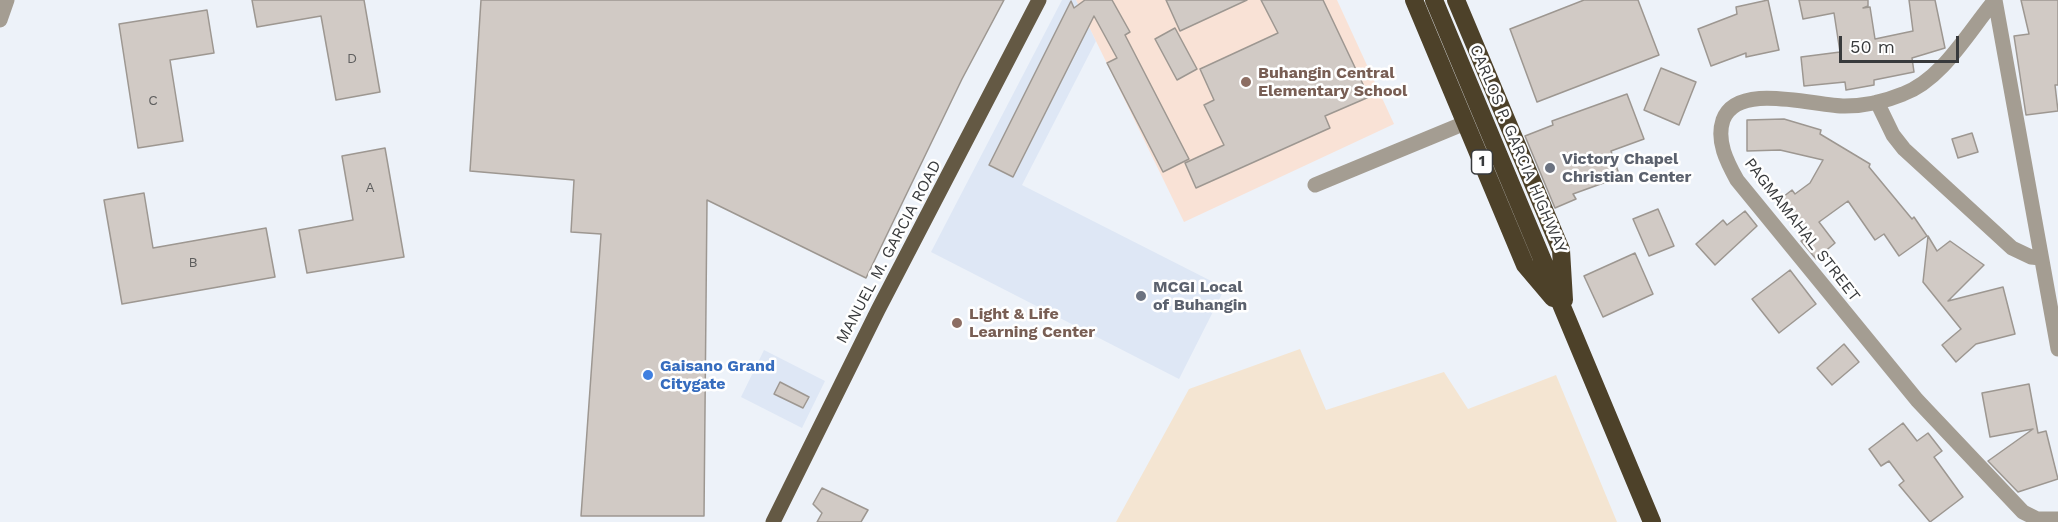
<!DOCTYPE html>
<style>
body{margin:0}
#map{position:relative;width:2058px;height:522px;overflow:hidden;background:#edf2f9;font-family:"Work Sans",sans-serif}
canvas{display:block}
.scale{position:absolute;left:1839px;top:36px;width:120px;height:27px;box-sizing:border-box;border:3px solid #383a3c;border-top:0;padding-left:8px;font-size:18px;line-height:21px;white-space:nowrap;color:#383a3c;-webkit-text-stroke:4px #fff;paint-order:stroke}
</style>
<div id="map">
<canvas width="2058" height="522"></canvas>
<div class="scale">50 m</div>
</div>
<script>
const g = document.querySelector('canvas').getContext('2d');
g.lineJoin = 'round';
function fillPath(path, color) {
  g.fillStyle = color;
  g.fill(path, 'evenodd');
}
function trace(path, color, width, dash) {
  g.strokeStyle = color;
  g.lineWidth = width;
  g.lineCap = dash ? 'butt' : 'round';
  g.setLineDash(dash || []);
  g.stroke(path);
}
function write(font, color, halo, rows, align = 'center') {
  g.font = font + ' "Work Sans",sans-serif';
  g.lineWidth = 5;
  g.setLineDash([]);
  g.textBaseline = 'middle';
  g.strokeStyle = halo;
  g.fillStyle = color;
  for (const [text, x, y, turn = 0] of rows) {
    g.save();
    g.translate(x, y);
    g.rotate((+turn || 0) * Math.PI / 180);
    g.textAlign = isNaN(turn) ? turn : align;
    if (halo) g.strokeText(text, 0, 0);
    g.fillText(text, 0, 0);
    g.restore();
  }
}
fillPath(new Path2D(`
 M1062,0h14l20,41 -74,144 203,103 -46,91 -248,-127z
 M764,350l61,31 -23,47 -61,-31z`), '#dee7f5');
fillPath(new Path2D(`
 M1300,349l26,61 118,-38 24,37 88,-34 61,147h-501l73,-133z`), '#f4e5d2');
fillPath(new Path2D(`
 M1076,0h261l57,124 -210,98z`), '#f9e2d6');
const building = new Path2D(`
 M252,0h112l16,92 -44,8 -15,-84 -64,11z
 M481,0h523l-42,79 -96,199 -159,-78 -3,316h-123l20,-282 -30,-2 3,-52 -104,-9z
 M1085,0h27l18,32 -5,3 64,124 -26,13 -56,-109 10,-5 -23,-42 -81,161 -24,-12 82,-164 3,7z
 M1166,0h81l-67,31z
 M1261,0h62l46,97 -44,19 5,12 -134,60 -11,-25 39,-18 -20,-40 10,-5 -14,-31 78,-36z
 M1584,0h54l21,55 -122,47 -27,-73z
 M1768,0l11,50 -33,7v-4l-35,13 -13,-37 39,-15 -1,-7z
 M1799,0h69v6l-5,2 7,-1 5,32 38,-8 -4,-31h26l10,48 -33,10 2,14 -40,8v5l-28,5 -1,-8 -41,4 -3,-29 39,-5 -6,-39 -31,6z
 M2021,0h37v85h-3l3,26 -32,4 -12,-79 15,-2z
 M207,10l7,43 -44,7 13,81 -45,7 -19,-124z
 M1175,28l22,41 -20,11 -22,-41z
 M1661,68l35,14 -17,43 -35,-15z
 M1627,94l17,45 -33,12 9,26 -47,17 3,5 -21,9 -30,-72 28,-11 -1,-4z
 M1784,119l37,11 -1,4 50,30 -1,3 43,52 2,-2 13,19 -28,20 -15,-22 -9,6 -27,-39 -29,21 16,21 -19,16 -15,-18 6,-4 -28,-37 13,-10 3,4 15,-11 13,-23 -43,-10 -33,1v-31z
 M1972,133l6,19 -20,6 -6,-19z
 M385,148l19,109 -97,16 -8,-43 54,-10 -11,-64z
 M144,193l9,55 113,-20 9,49 -153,27 -18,-104z
 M1658,209l16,37 -25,10 -16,-37z
 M1745,211l12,15 -42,39 -19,-21 27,-24 4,5z
 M1928,236l9,15 13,-10 34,24 -36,36 55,-14 12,47 -39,10 -20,18 -14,-17 19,-16 -38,-47z
 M1635,253l18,41 -50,23 -19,-41z
 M1790,270l26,34 -37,29 -27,-34z
 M1844,344l15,18 -27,23 -15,-17z
 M780,382l29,15 -6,11 -29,-14z
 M2029,384l9,49 8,-2 12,48 -40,13 -30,-31 45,-32 -43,8 -8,-44z
 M1903,423l14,18 11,-8 14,18 -8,6 29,40 -33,25 -31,-37 5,-4 -15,-20 -8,5 -12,-17z
 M822,488l46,22 -7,12h-44l5,-9 -9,-9z`);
fillPath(building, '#d1cac5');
trace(building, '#9d9791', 1.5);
trace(new Path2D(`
 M1995,0c-26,31 -53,80 -92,94 -17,7 -39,12 -58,12 -31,0 -108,-25 -122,14 -7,21 4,42 14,60l180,220 106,112 14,7h21
 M1995,0l63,349
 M0,20l7,-20
 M1877,102l16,33 11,14 108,99 19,9 10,1
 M1315,185l150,-62`), '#a49d92', 15);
trace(new Path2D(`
 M773,522l105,-212 161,-310`), '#645944', 15);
trace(new Path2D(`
 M1414,0l111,265 28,33
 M1434,0l218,522
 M1456,0l105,250 3,50`), '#4d4129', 18);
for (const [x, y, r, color] of [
 [1246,82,6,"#8d6e63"],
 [1550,168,6,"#6b7280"],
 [1141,296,6,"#6b7280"],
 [957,323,6,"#8d6e63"],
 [648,375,6,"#3f7fe0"]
]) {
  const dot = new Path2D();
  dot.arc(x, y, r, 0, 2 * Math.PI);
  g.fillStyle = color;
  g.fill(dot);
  trace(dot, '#fff', 2);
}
write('14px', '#5e5e5e', null, [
 ["D",352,59],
 ["C",153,101],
 ["A",370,188],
 ["B",193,263]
]);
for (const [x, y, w] of [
 [1482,162,21]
]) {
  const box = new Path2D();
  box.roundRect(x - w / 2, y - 12, w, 24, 4.5);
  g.fillStyle = '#fff';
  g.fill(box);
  trace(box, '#383a3c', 1.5);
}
write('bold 15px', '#383a3c', null, [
 ["1",1482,162]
]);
write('bold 16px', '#785e54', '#fff', [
 ["Buhangin Central",1258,73],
 ["Elementary School",1258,91],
 ["Light & Life",969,314],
 ["Learning Center",969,332]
], 'left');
write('16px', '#383a3c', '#fff', [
 ["CARLOS P. GARCIA HIGHWAY",1518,149,67],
 ["PAGMAMAHAL STREET",1802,230,52],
 ["MANUEL M. GARCIA ROAD",889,252,-62]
]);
write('bold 16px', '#5b616d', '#fff', [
 ["Victory Chapel",1562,159],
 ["Christian Center",1562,177],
 ["MCGI Local",1153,287],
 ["of Buhangin",1153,305]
], 'left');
write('bold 16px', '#366cbe', '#fff', [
 ["Gaisano Grand",660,366],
 ["Citygate",660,384]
], 'left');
</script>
